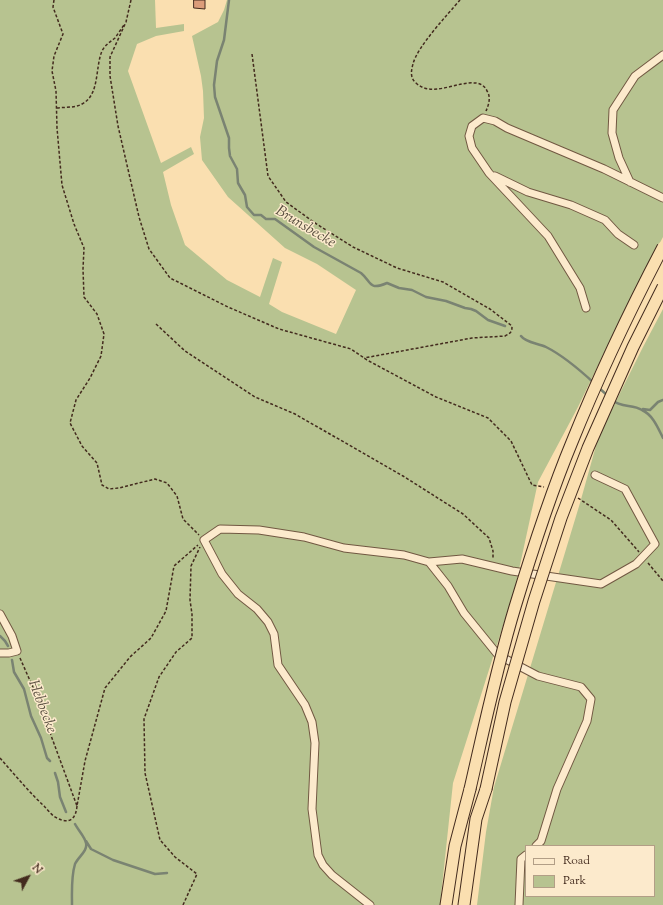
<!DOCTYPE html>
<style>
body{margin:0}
#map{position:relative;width:663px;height:905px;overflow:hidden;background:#fadfb0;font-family:"Sorts Mill Goudy",serif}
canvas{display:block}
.legend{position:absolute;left:525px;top:845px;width:130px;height:52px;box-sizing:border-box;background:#fceacc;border:1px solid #b29e86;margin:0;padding:5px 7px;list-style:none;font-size:12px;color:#432b1e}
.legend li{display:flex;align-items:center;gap:8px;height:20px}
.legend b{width:20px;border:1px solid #b29e86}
.north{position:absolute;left:8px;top:857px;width:40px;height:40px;-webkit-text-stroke:3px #fceacc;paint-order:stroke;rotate:49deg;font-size:11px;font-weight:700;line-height:16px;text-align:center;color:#432b1e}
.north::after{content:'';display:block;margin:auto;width:14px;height:18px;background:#432b1e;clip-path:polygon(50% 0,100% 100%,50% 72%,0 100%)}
</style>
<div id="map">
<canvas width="663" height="905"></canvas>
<ul class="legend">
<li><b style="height:5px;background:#fceacc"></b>Road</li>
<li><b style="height:11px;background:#b7c390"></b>Park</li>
</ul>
<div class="north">N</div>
</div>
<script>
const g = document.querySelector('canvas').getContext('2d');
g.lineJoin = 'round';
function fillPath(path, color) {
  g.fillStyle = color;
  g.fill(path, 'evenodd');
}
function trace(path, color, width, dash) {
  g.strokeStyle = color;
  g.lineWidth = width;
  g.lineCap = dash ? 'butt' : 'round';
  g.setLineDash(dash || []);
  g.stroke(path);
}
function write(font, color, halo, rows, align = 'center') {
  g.font = font + ' "Sorts Mill Goudy",serif';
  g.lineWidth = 3;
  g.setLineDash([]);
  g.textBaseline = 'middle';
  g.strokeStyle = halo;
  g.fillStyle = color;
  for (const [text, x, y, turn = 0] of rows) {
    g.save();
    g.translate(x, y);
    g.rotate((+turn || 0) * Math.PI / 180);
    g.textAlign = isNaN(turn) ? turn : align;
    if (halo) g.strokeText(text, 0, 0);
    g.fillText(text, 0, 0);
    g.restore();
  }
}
fillPath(new Path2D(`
 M0,0h155l1,28 28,-4v7l-28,5 -19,8 -9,27 33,92 30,-16 3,7 -31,18 8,33 14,40 42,35 33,17 13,-39 9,4 -13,42 13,8 54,22 20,-44 -39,-26 -32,-16 -57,-51 -26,-37 -2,-23 4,-19 -1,-27 -2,-15 -9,-40 26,-14 6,-12 3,-10h436v237l-34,64 -51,106 -40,75 -23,106 -62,195 -13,122h-440z
 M663,309v596h-186l9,-73 8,-45 86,-284 19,-68 44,-88zM526,846h128v50h-128z`), '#b7c390');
trace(new Path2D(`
 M229,0l-5,40 -7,21 -3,24 1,12 14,41v10l1,8 7,13 1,14 7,12 2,12 7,8h7l5,4h9l39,28 47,26c11,9 7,18 26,10l12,5 13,2 14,7 20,4 19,7 6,1 5,2 12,9 17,6
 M521,336c5,7 17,7 25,11 16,8 35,24 48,36
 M599,388l8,7
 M612,400c9,8 21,4 30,10 11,5 16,18 21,28
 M643,409l7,1 8,-8 5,-2
 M0,636l5,5 3,5
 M12,660l2,12 10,17 7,27 10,22 6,20 3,3
 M55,773l3,9 2,15 6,15
 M86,841l5,8 22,11 42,14 12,-1
 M72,905c0,-13 -1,-28 3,-41 3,-7 13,-13 11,-21 -1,-6 -8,-13 -11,-19`), '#7a8372', 2.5);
const building = new Path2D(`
 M194,0h11v9l-11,-1z`);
fillPath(building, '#db9c7a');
trace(building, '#432b1e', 1);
const minor = new Path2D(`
 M495,176l33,16 43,13 34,15 13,14 16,11
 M630,182l-11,-24 -7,-25 1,-23 22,-34 28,-21
 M586,308l-6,-20 -32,-52 -59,-63 -17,-25 -3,-12 3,-10 11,-8 12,3 12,7 97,41 59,29
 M429,562l33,-3 50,12 89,13 35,-20 19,-20 -30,-55 -30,-14
 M0,614l12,22 5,15 -8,2h-9
 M370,905l-38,-30 -9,-10 -5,-10 -6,-46 3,-66 -3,-21 -7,-17 -27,-40 -4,-31 -6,-12 -11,-13 -19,-15 -16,-20 -18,-34 16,-11 39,1 45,7 40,11 60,7 25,7 19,24 16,27 34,42 40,21 43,11 10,12 -4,22 -30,68 -16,52 -5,5
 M519,905l2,-46 5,-4`);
const highway = new Path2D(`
 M446,905l9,-59 15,-57
 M464,905l12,-86 10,-30`);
trace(minor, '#715842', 9);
trace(highway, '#432b1e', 13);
trace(new Path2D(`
 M54,0l-1,7 10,27 -9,22 -2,15 4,20 1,37 5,57 12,39 10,24 -1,21 1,28 13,17 7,20 -3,22 -11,22 -14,22 -6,23 12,23 15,17 5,22 7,4 10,-1 36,-9 12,4 10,13 6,23 16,16
 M131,0l-5,22 -16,35v19l8,50 21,91 10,32 21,29 58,29 51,22 72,20 16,11 69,37 52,21 23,23 21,44 12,2
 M460,0c-12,14 -43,47 -47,64 -2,7 -3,14 3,19 16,15 41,-2 59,0 5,0 10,3 12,8 4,6 2,13 -1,20
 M252,54l16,122 18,26 29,21 38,24 44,21 46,14 47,27 22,17c0,6 -1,7 -7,10l-33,2 -108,20
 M57,108c8,-1 18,0 25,-4 18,-9 13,-37 20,-53 3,-6 8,-9 13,-13 3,-4 6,-9 9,-13
 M156,324l29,27 70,46 40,17 108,62 60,38 26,24 4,13v7
 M578,498l33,22 28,32
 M648,563l15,18
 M20,658l15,34 42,114 8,-45 20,-73 25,-31 21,-19 15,-27 8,-45 24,-21
 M0,758c14,16 28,33 44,48 4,4 8,10 13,12 13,7 19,0 20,-12
 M183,905l14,-31 -22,-17 -15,-17 -15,-67 -1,-54 15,-42 17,-25 16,-14v-24l-2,-14 1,-34 9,-19`), '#432b1e', 1.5, [3, 2]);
trace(minor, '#fceacc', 7);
trace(highway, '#fadfb0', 11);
const highwayBridge = new Path2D(`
 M470,789c14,-61 27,-123 45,-182 17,-56 35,-112 57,-165 27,-67 58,-132 91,-195
 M486,789l19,-87 29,-101 27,-83 27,-70 45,-101 30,-60`);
trace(highwayBridge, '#432b1e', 13, []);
trace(highwayBridge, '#fadfb0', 11);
write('italic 15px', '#5a5041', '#fceacc', [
 ["Brunsbecke",305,228,31],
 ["Hebbecke",41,707,69]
]);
</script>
